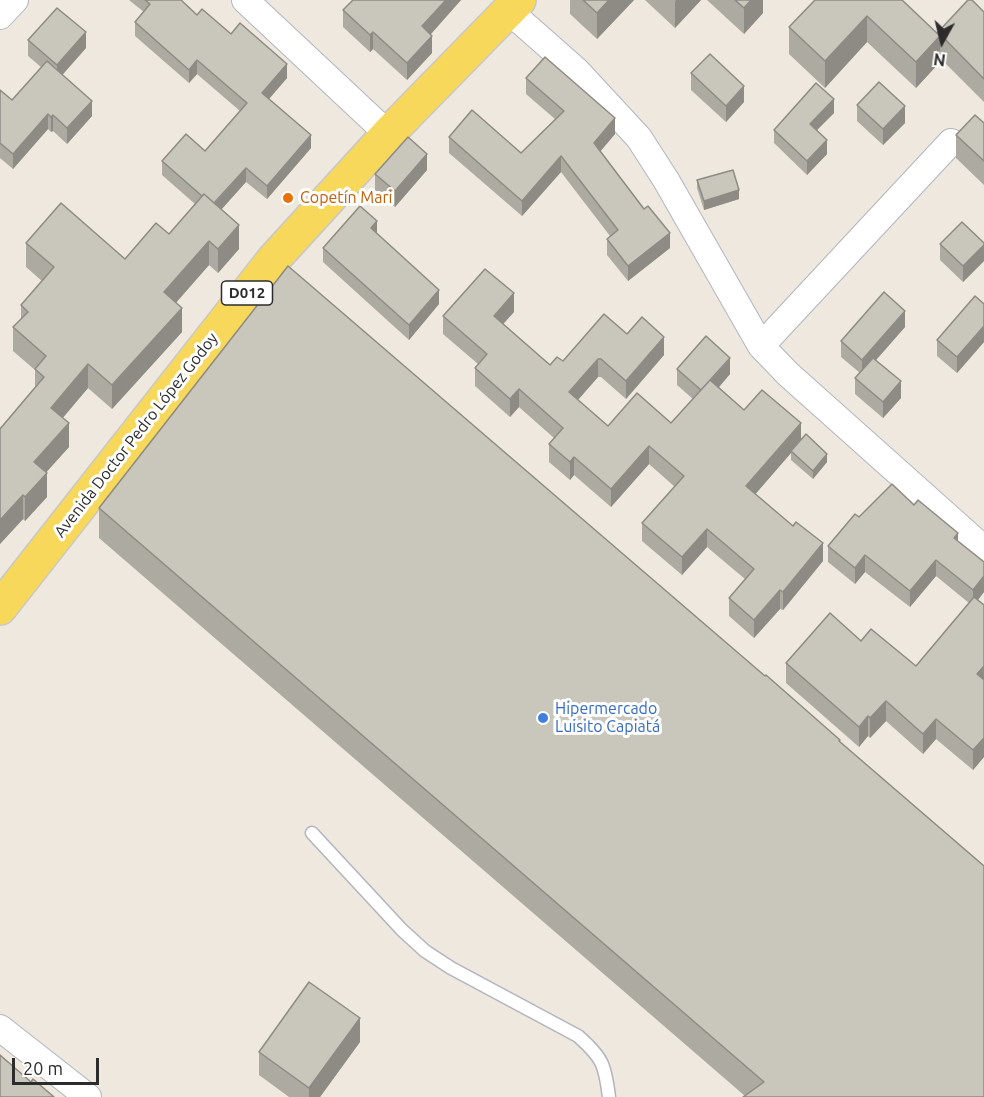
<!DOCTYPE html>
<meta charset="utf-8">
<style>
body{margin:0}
#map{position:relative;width:984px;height:1097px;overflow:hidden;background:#eee8de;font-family:Ubuntu,sans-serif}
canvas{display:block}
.north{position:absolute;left:912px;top:12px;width:60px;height:60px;-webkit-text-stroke:4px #fff;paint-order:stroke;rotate:188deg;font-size:16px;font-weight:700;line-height:24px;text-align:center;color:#2c2c2c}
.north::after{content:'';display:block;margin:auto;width:21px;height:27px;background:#2c2c2c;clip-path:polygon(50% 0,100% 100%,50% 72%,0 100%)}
.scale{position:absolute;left:12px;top:1058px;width:87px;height:27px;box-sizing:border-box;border:3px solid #2c2c2c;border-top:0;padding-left:8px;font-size:18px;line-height:21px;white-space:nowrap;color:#2c2c2c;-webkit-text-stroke:4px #fff;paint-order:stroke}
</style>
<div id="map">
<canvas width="984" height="1097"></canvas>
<div class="north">N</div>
<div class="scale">20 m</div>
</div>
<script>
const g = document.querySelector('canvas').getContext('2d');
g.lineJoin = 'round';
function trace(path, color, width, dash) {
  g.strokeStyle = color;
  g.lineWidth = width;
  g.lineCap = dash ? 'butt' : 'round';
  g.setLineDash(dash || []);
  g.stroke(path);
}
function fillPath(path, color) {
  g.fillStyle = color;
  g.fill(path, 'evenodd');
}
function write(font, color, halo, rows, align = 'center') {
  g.font = font + ' Ubuntu,sans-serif';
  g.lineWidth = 6;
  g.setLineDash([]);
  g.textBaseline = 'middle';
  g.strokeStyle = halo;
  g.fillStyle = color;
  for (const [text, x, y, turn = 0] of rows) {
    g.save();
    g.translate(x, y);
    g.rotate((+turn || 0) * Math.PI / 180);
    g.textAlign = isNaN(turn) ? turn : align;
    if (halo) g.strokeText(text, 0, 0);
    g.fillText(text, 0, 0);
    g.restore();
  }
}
const lane = new Path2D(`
 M312,833l90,97 23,21 26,17 127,68c25,22 27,29 31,61`);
const street = new Path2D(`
 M245,0l143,134
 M509,11l68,60 62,67 27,42 95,166 27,28 196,175
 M0,16l15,-16
 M761,346l190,-204
 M0,1028l88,69`);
const primary = new Path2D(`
 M0,608l273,-348 115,-126 131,-134`);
trace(lane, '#b2b4c0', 15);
trace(street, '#b2b4c0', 28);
trace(primary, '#c8c8c8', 36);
trace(lane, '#fff', 12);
trace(street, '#fff', 26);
trace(primary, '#f7d85a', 33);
fillPath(new Path2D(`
 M129,0h52l16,15 34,19 56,44 -18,21 42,49 -44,51 -21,-17 -25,27 18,40 -21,24 -9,-8 -33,38 6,29 -70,77 -24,-21 -26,30 7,29 -23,25 1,25 -22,24 -2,-2 -23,25v-115l35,-40v-19l-22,-19v-24l8,-7v-15l21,-24 -16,-14v-24l99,16 44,-25 26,-30 -33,-29v-14l43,-10 35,-40 -43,-37 -8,9 -54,-47v-14l9,-10z
 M353,0h108l-30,34 1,19 -25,27 -34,-31 -3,3 -27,-25v-17z
 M570,0h64l-37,39 -27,-25z
 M645,0h56l-26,28z
 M707,0h56v13l-19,21z
 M815,0l123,34v-2l46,-20v90l-44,-44v4l-24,26 -49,-46 -42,46 -36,-34v-27z
 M28,40l58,8 -24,27 30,41 -25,28 -14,-13 -2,1 -3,-3 -35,40 -13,-11v-68l12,10 29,-33 -13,-11z
 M691,73l53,29 -18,20 -35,-32z
 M526,78l89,56 -15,17 70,97 -42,33 -21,-26v-16l3,-3 -49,-64 -39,44 -73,-63v-16l72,16 34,-34 -29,-25z
 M857,105l48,18 -22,22 -26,-24z
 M834,113l-17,17 10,24 -20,21 -33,-32v-13z
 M984,123v62l-28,-27v-23z
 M427,170l-32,37 -20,-17v-16z
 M697,180l42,19 -35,11 -7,-22z
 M377,234l62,70 -30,36 -86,-78v-14z
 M984,243v18l-21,21 -23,-22v-16z
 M984,304v38l-27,31 -20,-17v-16z
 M514,312l-11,12 47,41 13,-4 64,-27 37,21 -38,44 -25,-22h-3l-20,23 30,26 63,-3 22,-24 -16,-14v-16l53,5 -11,13 25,23 57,30 26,22 -14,17 -22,-19v-7l-36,41 68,67 -40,49 -3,-1 -26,29 -25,-22v-18l16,-19 -38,-32 -25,28 -40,-34v-18l33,-36 -26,-23 -38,43 -37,-32 -4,5 -21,-18v-18l5,-6 -35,-31 -9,10 -35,-31v-18l3,-4 -35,-30v-18z
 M905,327l-29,33 25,38 -18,20 -28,-24v-16l5,-5 -19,-16v-16z
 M914,505l70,57v30l-6,8 6,5v152l-11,13 -37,-31 -13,15 -37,-33 -16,17 -2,-2 -9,11 -73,-64v-20l75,-22 55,25 53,-63 -33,-27 -26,31 -45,-35 -10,12 -27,-22v-16l31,-29z
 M99,508l741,234 144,355 -239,-1 -646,-558z
 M360,1042l-40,55h-31l-30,-22v-23z`), '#adaaa2');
fillPath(new Path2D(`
 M446,0h15l-39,44v-18z
 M609,0h25l-37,39v-26z
 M676,0h25l-26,28v-26z
 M751,0h12v13l-19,21v-26z
 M867,16v26l-42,46v-27z
 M86,32v16l-29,33v-16z
 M373,32v17l-3,3v-17z
 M432,36v17l-25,27v-17z
 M940,36v26l-24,26v-26z
 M197,60v14l-8,9v-13z
 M287,64v14l-25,29v-14z
 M744,86v16l-18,20v-16z
 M834,99v14l-24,24v-13z
 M92,101v15l-25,28v-16z
 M905,106v17l-22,22v-16z
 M48,114v15l-35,40v-15z
 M53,115v16l-2,1v-15z
 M615,118v16l-21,25v-16z
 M311,135v13l-44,51v-13z
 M827,140v14l-20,21v-14z
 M427,154v16l-32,37v-16z
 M561,156v16l-39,44v-15z
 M246,168v14l-33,37v-14z
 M739,190v9l-35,11v-9z
 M377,221v15l-6,-8z
 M239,225v24l-21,24v-24z
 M670,233v15l-42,33v-15z
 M209,241v24l-45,51v-24z
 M984,245v16l-21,21v-16z
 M439,290v14l-30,36v-15z
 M514,293v19l-20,22v-18z
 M182,308v24l-70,77v-24z
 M905,311v16l-43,49v-16z
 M984,326v16l-27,31v-16z
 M664,337v18l-38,44v-18z
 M730,358v16l-28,33v-17z
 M598,359v18l-29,33v-18z
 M88,364v24l-37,44v-24z
 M901,381v17l-18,20v-16z
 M519,389v18l-9,10v-18z
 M69,423v24l-35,39v-24z
 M801,423v19l-10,9v2l-45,52v-19z
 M649,446v18l-38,43v-18z
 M827,454v8l-14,17v-8z
 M574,457v18l-4,5v-18z
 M47,473v24l-22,24v-24z
 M23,495v24l-23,25v-24z
 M707,529v18l-25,28v-18z
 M958,533v16l-4,-11z
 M823,543v18l-40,49v-18z
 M865,555v17l-10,12v-16z
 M936,560v16l-26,31v-16z
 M984,576v16l-11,14v-16z
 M780,590v19l-26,29v-18z
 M984,666v20l-7,-12z
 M886,701v20l-16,17v-20z
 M868,716v20l-9,11v-20z
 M936,719v20l-13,15v-20z
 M984,738v19l-11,13v-20z
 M360,1018v24l-40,55h-11v-9z`), '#8d8b84');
const building = new Path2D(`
 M145,0h36l16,15 5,-6 29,25 9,-11 47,41 -25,29 49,42 -44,51 -21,-18 -32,35 -10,-9 -2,2 -40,-35 24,-27 19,17 42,-48 -50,-43 -8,10 -54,-48 15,-18z
 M353,0h93l-24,26 10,10 -25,27 -34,-31 -3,3 -27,-25z
 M583,0h26l-12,13z
 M735,0h16l-7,8z
 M815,0h87l38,36 -24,26 -49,-46 -42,45 -36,-34z
 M968,0h4l12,12v67l-46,-47z
 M57,8l29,24 -29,33 -29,-25z
 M710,54l34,32 -18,20 -35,-33z
 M545,57l70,61 -21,25 50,66 4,-3 22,27 -42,33 -21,-27 11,-9 -57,-74 -39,45 -73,-64 23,-27 49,43 43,-42 -38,-33z
 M47,61l45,40 -25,27 -14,-13 -2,2 -3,-3 -35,40 -13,-11v-53l12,10z
 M879,82l26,24 -22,23 -26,-24z
 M816,83l18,16 -24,25 17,16 -20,21 -33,-31z
 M975,115l9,8v38l-28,-26z
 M408,137l19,17 -32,37 -20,-17z
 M733,170l6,20 -35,11 -7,-21z
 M204,194l35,31 -21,24 -9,-8 -45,51 18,16 -70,77 -24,-21 -37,44 18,15 -35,39 13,11 -22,24 -2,-2 -23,25v-91l44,-52 -9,-8 11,-13 -33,-29 15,-15 -7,-7 33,-38 -28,-24 35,-40 64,56 31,-36 13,11z
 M360,206l17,15 -6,7 68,62 -30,35 -86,-77z
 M962,222l22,21v2l-21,21 -23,-22z
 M288,266l477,410 1,-1 74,65 -1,1 145,125v231h-241l21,-15 -665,-574z
 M485,269l29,24 -20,23 56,49 7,-8 6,4 41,-47 23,20 15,-17 22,20 -38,44 -25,-22h-3l-29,33 39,34 29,-33 34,30 39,-43 34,30 18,-20 39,33 -55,63 47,40 3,-4 27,21 -40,49 -3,-2 -26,30 -25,-22 25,-29 -47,-40 -25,28 -40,-34 42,-47 -35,-30 -38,43 -37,-32 -4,5 -21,-18 14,-16 -44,-39 -9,10 -35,-31 12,-14 -44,-38z
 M884,292l21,19 -43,49 -21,-19z
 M975,296l9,8v22l-27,31 -20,-17z
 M706,336l24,22 -29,32 -24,-21z
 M873,358l28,23 -18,21 -28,-24z
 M806,434l21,20 -14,17 -22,-20z
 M892,484l22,21 4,-5 40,33 -4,5 30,24v14l-11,14 -37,-30 -26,31 -45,-36 -10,13 -27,-22 27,-32 4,3z
 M974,597l10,8v61l-7,8 7,6v58l-11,12 -37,-31 -13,15 -37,-33 -16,17 -2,-2 -9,11 -73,-64 44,-50 31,28 10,-12 45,37z
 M309,982l51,36 -51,70 -50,-36z
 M0,1055l31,27 2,-3 21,18h-54z`);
fillPath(building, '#c9c6bc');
trace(building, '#8d8b84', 1.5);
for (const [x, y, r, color] of [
 [288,198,6,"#e8710a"],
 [543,718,6,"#3f7fe0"]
]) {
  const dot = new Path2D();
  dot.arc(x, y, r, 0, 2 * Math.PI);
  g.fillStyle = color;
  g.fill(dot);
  trace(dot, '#fff', 2);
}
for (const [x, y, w] of [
 [247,293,51]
]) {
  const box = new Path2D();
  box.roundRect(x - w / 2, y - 12, w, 24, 4.5);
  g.fillStyle = '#fff';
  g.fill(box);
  trace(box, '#2c2c2c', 1.5);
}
write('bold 15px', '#2c2c2c', null, [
 ["D012",247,293]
]);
write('16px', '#c56008', '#fff', [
 ["Copetín Mari",300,198]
], 'left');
write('16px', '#2c2c2c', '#fff', [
 ["Avenida Doctor Pedro López Godoy",136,435,-52]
]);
write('16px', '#366cbe', '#fff', [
 ["Hipermercado",555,709],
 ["Luisito Capiatá",555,727]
], 'left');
</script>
